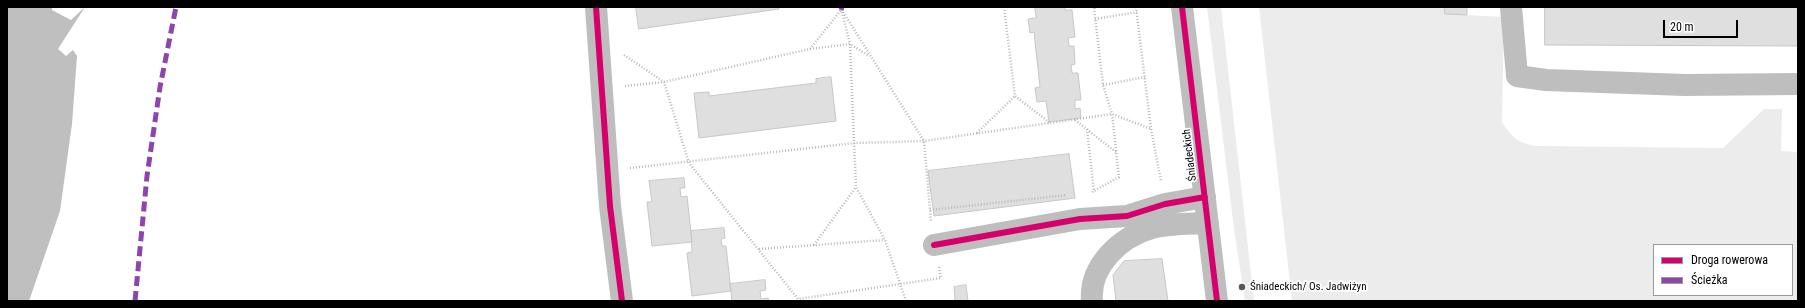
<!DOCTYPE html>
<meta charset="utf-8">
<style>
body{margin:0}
#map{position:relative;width:1805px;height:308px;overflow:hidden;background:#fff;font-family:"Roboto Condensed",sans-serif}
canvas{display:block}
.frame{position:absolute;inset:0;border:8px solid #000;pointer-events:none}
.legend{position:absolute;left:1653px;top:244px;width:140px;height:52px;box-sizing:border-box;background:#fff;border:1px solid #999;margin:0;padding:5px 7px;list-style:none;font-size:12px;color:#000}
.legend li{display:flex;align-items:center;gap:8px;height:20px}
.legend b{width:20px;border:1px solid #999}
.scale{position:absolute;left:1663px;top:20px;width:75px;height:18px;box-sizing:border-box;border:2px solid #000;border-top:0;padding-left:5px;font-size:12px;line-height:14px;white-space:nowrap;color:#000;-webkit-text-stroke:3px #fff;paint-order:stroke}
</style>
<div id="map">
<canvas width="1805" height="308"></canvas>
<div class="frame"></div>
<ul class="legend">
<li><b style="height:5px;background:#d6006c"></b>Droga rowerowa</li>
<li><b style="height:5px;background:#8e44ad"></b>Ścieżka</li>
</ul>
<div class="scale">20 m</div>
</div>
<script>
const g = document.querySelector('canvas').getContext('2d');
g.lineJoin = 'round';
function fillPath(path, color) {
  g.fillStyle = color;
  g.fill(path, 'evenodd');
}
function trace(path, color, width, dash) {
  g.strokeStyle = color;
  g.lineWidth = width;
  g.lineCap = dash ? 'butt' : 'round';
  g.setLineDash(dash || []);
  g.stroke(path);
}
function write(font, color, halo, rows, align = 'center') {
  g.font = font + ' "Roboto Condensed",sans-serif';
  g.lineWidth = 3.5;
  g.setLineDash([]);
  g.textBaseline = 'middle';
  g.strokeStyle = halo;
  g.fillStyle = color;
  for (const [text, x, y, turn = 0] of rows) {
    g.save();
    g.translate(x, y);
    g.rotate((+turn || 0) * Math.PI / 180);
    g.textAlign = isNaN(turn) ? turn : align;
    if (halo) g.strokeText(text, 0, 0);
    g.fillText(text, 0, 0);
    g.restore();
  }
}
fillPath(new Path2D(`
 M1207,7h14l33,294h-9l-11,-72z
 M1259,7h186v7l59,3 -2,105c10,16 15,20 33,24l188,2 41,-39h18l-1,42 17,1v149h-506zM1654,245h138v50h-138z`), '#ececec');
fillPath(new Path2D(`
 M7,7h45v3l19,10 14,-13 -27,42 8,7 7,-6 4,6 -5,68 -12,87 -31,90h-22z`), '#bfbfbf');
const building = new Path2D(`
 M636,7h143v2l-140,20z
 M1035,7h30v3h7l3,27 -7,1 1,8h5l1,18 -4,1 1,8h6l3,27h-6v9l5,-1 1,10 -32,4 -3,-21 -9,1 -2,-14 5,-1 -6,-55 -4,1 -2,-14 8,-1z
 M1445,7h22v8l-22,-1z
 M1545,7h253v39l-253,-1z
 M831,77l5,44 -137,17 -5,-45 15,-1v4l107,-13v-4z
 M1069,154l6,44 -141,18 -6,-45z
 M684,178l1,10h-5l1,9 6,-1 5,46 -40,4 -5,-44h5l-3,-21z
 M724,228l1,10 -4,1 1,7h4l5,45 -39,5 -5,-43 5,-1 -1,-21z
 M1162,259l6,42h-52l-3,-26 11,-14z
 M765,280l1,10 -6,1 1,8 7,-1 1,3h-37l-2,-17z
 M966,285l2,16h-13l-1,-14z`);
fillPath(building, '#dfdfdf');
trace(building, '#c7c7c7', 1);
trace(new Path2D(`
 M840,7l84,134 7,80
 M1004,7l11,89 35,27
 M1136,7l15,122 10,52
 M842,12l8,32 6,143 29,53 21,61
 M1095,19l42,-7
 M810,49l31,-39
 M624,55l40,27 25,81 109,136 143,-21 -2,-11
 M1103,85l42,-8
 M625,86l39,-4 146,-33 40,-5 19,12
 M1075,120l41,32
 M1087,129l7,63
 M977,133l38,-37
 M630,168l225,-25 69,-2 188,-27 39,15
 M1092,192l27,-15 -7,-63 -9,-29 -9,-78
 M930,210l137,-15
 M814,245l42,-58
 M759,249l126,-9`), '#b9b9b9', 2.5, [1, 2]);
trace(new Path2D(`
 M596,7l14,199 12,95
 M1182,7l35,294
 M1511,7l6,69 29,4 139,5 113,-1
 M934,245l146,-26 47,-3 38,-12 40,-7
 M1092,301c-3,-35 28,-64 60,-73 18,-5 38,-4 56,-5`), '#bebebe', 22);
trace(new Path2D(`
 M841,10l1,-3
 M135,301l12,-125 13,-89 16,-80`), '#8e44ad', 5, [10, 5]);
trace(new Path2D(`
 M596,7l14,199 12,95
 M1182,7l35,294
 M934,245l146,-26 47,-3 38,-12 40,-7`), '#d6006c', 6);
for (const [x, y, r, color] of [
 [1242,287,4,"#595959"]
]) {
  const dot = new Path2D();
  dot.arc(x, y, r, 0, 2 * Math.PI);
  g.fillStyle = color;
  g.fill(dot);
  trace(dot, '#fff', 1.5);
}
write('11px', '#000', '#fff', [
 ["Śniadeckich",1190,155,-97]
]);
write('11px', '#000', '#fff', [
 ["Śniadeckich/ Os. Jadwiżyn",1250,287]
], 'left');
</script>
